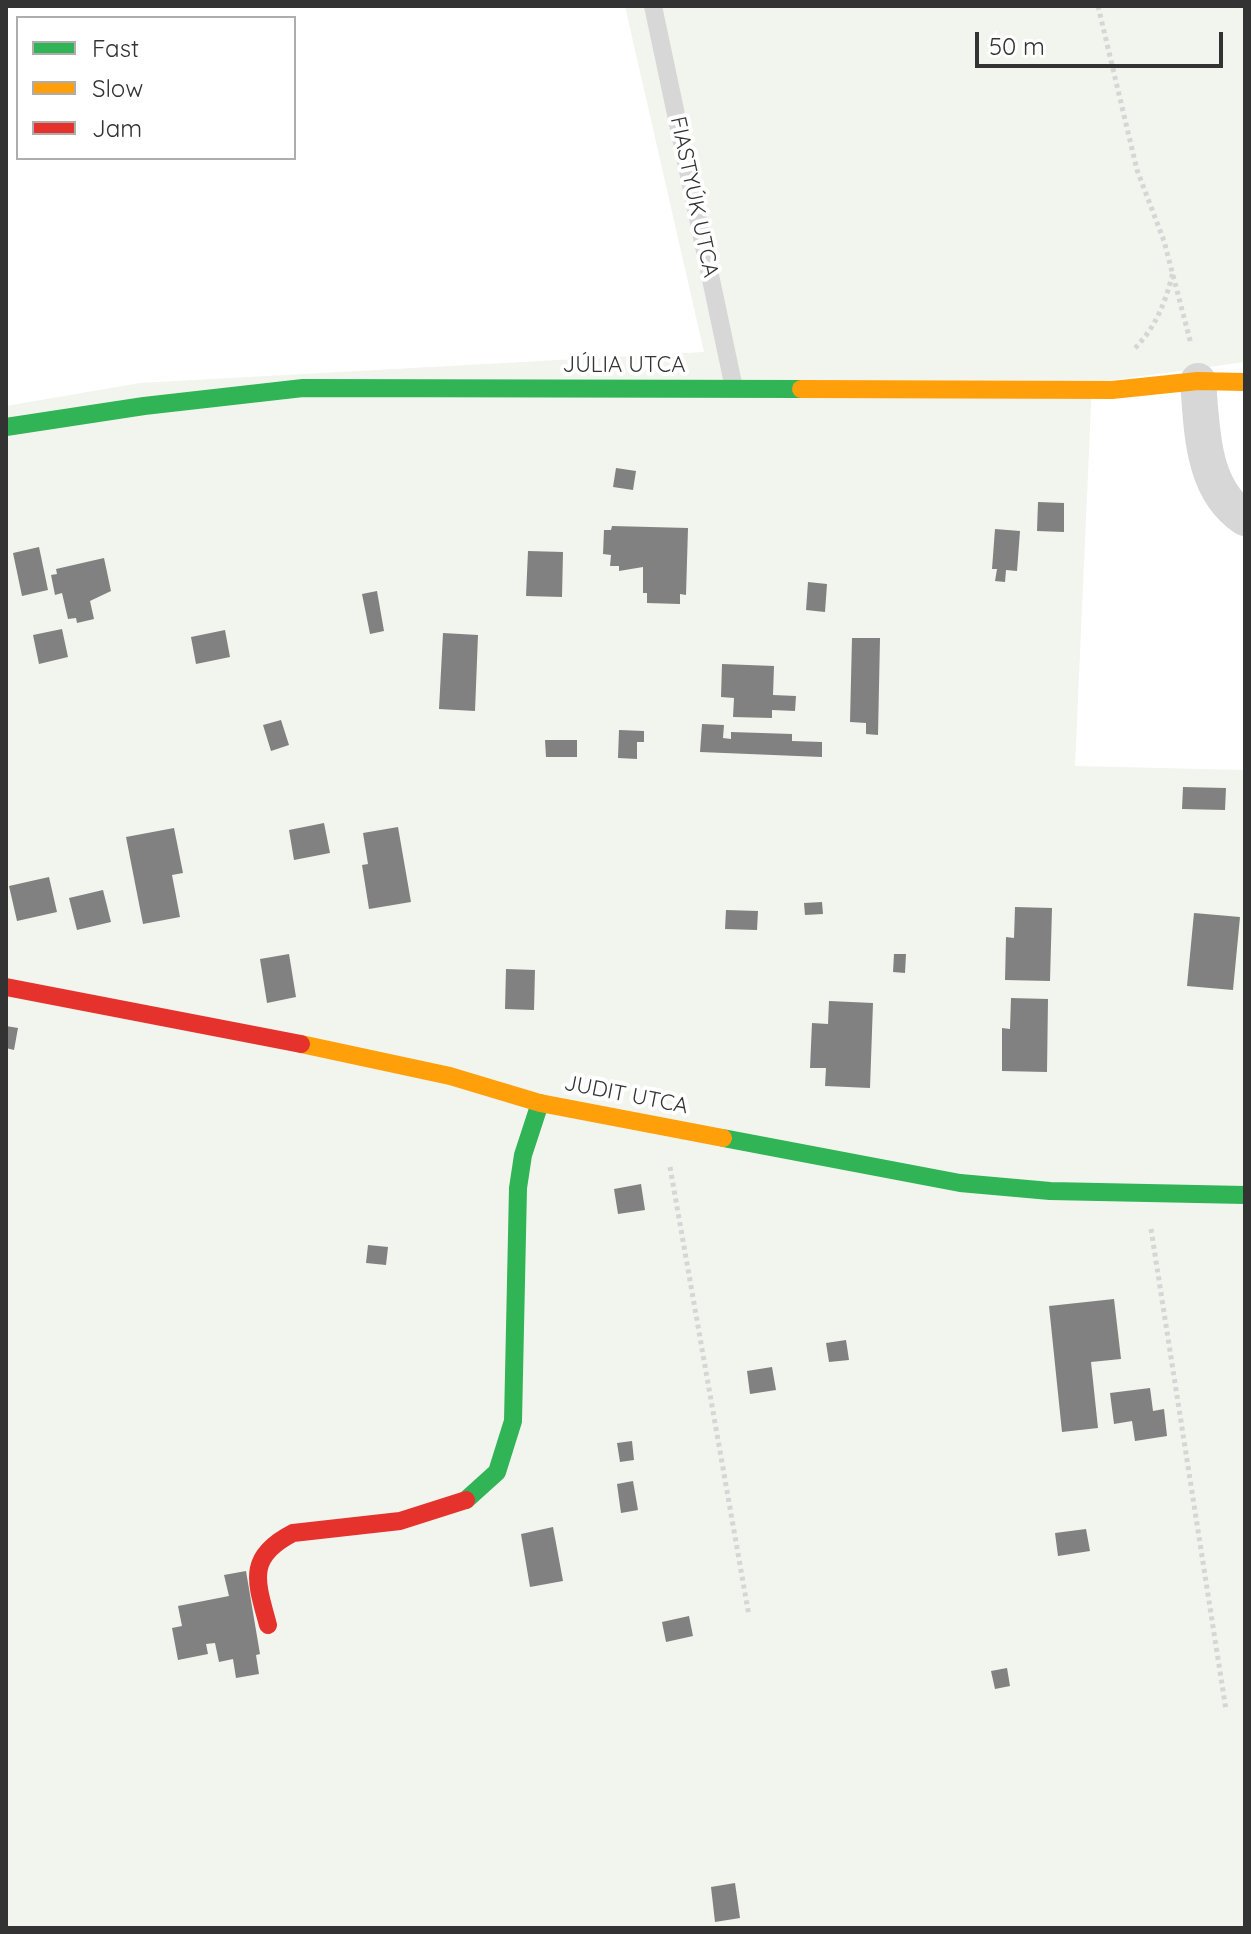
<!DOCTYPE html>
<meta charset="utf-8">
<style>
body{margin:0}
#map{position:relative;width:1251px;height:1934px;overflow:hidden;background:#fff;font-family:Quicksand,sans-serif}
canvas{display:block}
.frame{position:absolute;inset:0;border:8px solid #333;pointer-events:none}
.legend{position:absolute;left:16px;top:16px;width:280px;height:144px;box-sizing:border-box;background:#fff;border:2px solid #adadad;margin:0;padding:10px 14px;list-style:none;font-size:24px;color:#333}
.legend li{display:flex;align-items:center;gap:16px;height:40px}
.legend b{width:40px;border:2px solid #adadad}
.scale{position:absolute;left:975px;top:32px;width:248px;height:36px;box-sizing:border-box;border:4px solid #333;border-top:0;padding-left:10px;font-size:24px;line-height:28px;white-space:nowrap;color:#333;-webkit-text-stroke:6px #fff;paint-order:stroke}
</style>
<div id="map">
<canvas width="1251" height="1934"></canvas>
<div class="frame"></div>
<ul class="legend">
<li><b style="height:10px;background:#30b455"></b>Fast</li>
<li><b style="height:10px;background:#ff9f0a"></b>Slow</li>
<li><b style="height:10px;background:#e5322d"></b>Jam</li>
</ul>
<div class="scale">50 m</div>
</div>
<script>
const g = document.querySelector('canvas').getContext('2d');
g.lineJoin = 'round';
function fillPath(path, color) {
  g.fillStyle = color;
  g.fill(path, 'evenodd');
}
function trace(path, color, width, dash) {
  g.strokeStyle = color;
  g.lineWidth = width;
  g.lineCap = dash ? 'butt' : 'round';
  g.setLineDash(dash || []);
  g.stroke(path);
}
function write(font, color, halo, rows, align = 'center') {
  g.font = font + ' Quicksand,sans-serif';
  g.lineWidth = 8;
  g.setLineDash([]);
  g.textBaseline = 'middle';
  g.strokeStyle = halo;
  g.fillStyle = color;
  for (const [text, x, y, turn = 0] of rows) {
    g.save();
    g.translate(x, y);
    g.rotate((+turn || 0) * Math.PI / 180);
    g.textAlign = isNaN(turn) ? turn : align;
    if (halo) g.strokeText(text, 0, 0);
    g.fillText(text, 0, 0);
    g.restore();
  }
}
fillPath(new Path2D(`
 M625,6h620v356l-153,21 -17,383 170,4v1158h-1239v-1522l134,-23 564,-31z`), '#f1f5ed');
fillPath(new Path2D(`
 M616,468l20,3 -3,19 -20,-3z
 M1038,502l26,1v29l-27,-1z
 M612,526l76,2 -2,67 -6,-1v10l-33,-1v-10h-4v-26l-24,4v-5h-9l1,-11 -8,-1 1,-24h7z
 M995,529l25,2 -3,40 -11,-1 -1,12 -10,-1 2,-12h-5z
 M39,547l9,43 -26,6 -9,-43z
 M528,551l35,1 -1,45 -36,-1z
 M104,558l7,33 -21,10 4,18 -17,4 -1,-5 -8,1 -6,-26 -7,2 -4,-20 6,-1 -1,-5z
 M808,582l19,2 -2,28 -19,-2z
 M377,591l7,40 -14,3 -8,-40z
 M62,629l6,28 -29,7 -6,-29z
 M225,630l5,27 -34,7 -5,-27z
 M443,633l35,2 -3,76 -36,-2z
 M852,638h28l-2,97 -12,-1v-11l-16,-1z
 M722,664l52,2 -1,29 23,1 -1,15 -23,-1v8l-39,-1 1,-19 -13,-1z
 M281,720l8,25 -18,6 -8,-26z
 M702,724l22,1 -1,13 8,1v-7l61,2v7l30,1v15l-122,-5z
 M619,730l25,1v11h-7v17l-19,-1z
 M545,740h32v17h-31z
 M1183,787l43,1 -1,22 -43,-1z
 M324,823l6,30 -36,7 -5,-30z
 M398,827l13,75 -42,7 -7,-44 6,-1 -5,-31z
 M174,828l9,45 -11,2 8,42 -37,7 -17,-87z
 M49,877l8,35 -40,9 -8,-35z
 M103,890l8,32 -34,8 -8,-32z
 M822,902l1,12 -18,1 -1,-12z
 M1015,907l37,1 -2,73 -45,-1 1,-43 8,1z
 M726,910l32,1 -1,19 -32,-1z
 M1194,913l46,4 -7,73 -46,-4z
 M289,954l7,43 -29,6 -7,-44z
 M894,954h12l-1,19 -12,-1z
 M506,969l29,1 -1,40 -29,-1z
 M1011,998l37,1 -1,73 -45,-1v-43l8,1z
 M829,1001l44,2 -3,85 -45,-2 1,-18h-16l2,-45 16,1z
 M6,1026l12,2 -4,22 -8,-2z
 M641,1184l4,26 -27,4 -4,-25z
 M368,1245l20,2 -2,18 -20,-2z
 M1114,1299l7,60 -30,3 7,66 -36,4 -13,-126z
 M846,1340l3,20 -20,2 -3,-19z
 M772,1367l4,23 -26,4 -3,-23z
 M1150,1388l3,23 11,-2 3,27 -32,5 -3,-20 -18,3 -4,-31z
 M632,1441l2,19 -14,2 -3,-19z
 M633,1481l5,29 -17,3 -4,-29z
 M553,1527l10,54 -33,6 -9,-53z
 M1086,1529l4,22 -32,5 -3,-23z
 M246,1571l14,83 -4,1 3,19 -23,4 -3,-19 -14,3 -4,-19 -9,1 2,10 -30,6 -6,-32 10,-2 -4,-20 51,-10 -5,-21z
 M689,1616l4,20 -27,6 -4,-20z
 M1007,1668l3,18 -15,3 -4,-18z
 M735,1883l5,35 -25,4 -4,-35z`), '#818181');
trace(new Path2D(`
 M1098,6l39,164 27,71 27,103
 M1135,348c21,-21 31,-47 38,-76
 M670,1167l79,449
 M1151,1229l75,481`), '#d6d6d6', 5, [4, 4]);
trace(new Path2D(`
 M653,6l81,382`), '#d7d7d7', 18);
trace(new Path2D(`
 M1198,381c4,47 3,108 47,137`), '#d7d7d7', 36);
trace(new Path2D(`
 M6,427l138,-21 159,-18 498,1
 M723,1138l237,45 90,8 195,4
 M466,1500l31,-28 16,-51 5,-233 5,-33 17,-52`), '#30b455', 18);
trace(new Path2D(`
 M801,389l311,1 86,-9 47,1
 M301,1044l149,32 90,27 183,35`), '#ff9f0a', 18);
trace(new Path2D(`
 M6,987l295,57
 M268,1625c-12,-44 -22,-68 25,-92l107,-12 66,-21`), '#e5322d', 18);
write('22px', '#333', '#fff', [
 ["FIASTYÚK UTCA",694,197,78],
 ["JÚLIA UTCA",624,365],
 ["JUDIT UTCA",626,1095,11]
]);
</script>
